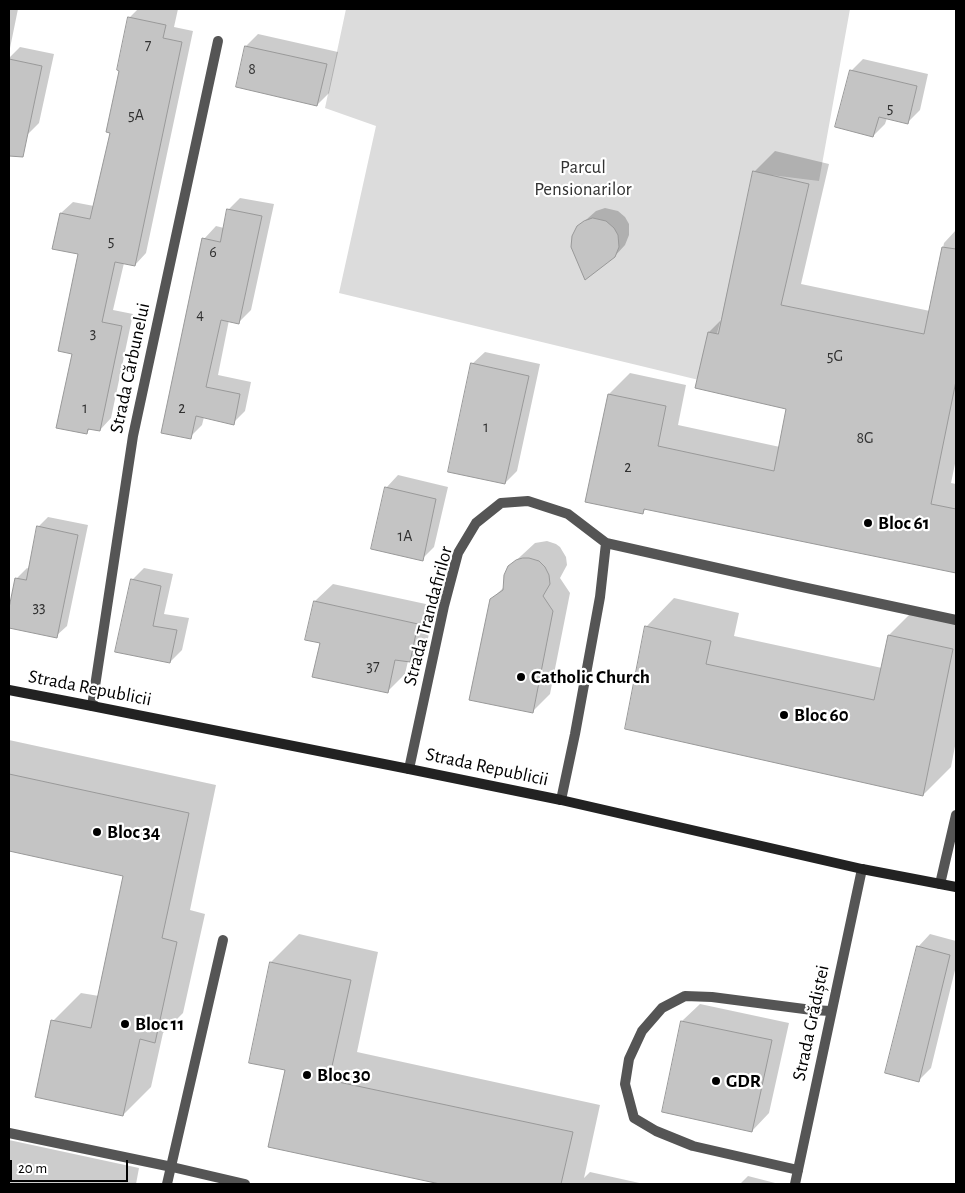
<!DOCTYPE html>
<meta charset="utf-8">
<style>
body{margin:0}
#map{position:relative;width:965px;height:1193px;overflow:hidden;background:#fff;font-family:"Alegreya Sans",sans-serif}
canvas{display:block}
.frame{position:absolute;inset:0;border:10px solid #000;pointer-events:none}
.scale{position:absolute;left:10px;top:1160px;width:118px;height:22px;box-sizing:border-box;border:2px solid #000;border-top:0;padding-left:6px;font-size:15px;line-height:18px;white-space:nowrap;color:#000;-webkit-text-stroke:4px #fff;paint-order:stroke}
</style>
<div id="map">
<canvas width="965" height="1193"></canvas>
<div class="frame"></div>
<div class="scale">20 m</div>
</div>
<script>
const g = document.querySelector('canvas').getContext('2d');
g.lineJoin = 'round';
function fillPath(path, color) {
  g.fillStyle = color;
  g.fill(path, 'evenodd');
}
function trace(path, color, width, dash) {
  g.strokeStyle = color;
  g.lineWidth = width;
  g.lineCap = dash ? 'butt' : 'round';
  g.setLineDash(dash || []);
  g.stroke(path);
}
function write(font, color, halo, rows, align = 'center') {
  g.font = font + ' "Alegreya Sans",sans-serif';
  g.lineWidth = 4.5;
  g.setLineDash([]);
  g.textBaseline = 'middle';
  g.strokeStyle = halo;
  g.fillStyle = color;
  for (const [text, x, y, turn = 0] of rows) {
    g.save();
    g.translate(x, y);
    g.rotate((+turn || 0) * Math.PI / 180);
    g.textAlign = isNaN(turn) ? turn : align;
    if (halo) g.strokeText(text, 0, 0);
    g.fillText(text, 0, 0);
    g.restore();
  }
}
fillPath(new Path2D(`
 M346,9h504l-31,172 -56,-7 -60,207 -364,-88 37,-167 -51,-18z`), '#dcdcdc');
fillPath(new Path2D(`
 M9,9h9l-9,44z
 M138,9h40l-4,18 19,4 -47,222 -11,12 -11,-2 -11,47 20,4 -22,104 -11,12 -9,-2 -5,5 -13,-80 7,-100 -19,-40 12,-11 21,4 17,-74 18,-114z
 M258,34l80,18 -9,41 -12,12 -80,-19 9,-40z
 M20,47l34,7 -15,69 -12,12 -18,-4v-73z
 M863,59l65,15 -8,36 -12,12 -21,-4 -2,6 -12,12 -22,-65z
 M775,151l54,13 -28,120 129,27 14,-68 12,-13v229l-5,24 5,1v88l-309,-64 -5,5 -56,-12 23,-107 21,-21 56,12 -8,40 102,22 8,-38 -92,-22 13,-55 13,-13 32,-147z
 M240,198l34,6 -23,106 -12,12 -10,-2 -11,55 33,7 -6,29 -12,12 -29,-6 -2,8 -12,12 14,-198 12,-13 8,2 4,-18z
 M605,208l13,3 7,6 4,7v11l-4,10 -11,12 -36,-30 18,-16z
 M485,352l55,12 -23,107 -12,12 -33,-119z
 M398,475l50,12 -14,60 -12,12 -36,-71z
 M48,517l40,8 -21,101 -11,10 -47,-9v-13l8,-36 10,-10 2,1 9,-42z
 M547,541l9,3 4,3 6,10 1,8 -7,13 10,15 -20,101 -18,18 -41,-112 14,-14 4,-19 26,-24z
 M144,568l29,6 -9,40 25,4 -7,32 -12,12 -53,-11 15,-71z
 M333,584l102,22 -8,37 -18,18h-1l-3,13 -18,18 -65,-50 -7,-41z
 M674,598l65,15 -5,23 148,32 7,-33 28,-28 39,9v125l-5,26 -28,28 -297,-67 20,-101z
 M9,740l207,45 -26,125 15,4 -22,99 -20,20 -12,54 -28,28 -70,-94 28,-28 18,3 26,-121 -116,-25z
 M299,934l79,18 -21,100 243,53 -16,73 6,-6 54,12h-198l-176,-38 16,-77 -15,-107z
 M930,934l26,7v25l-25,102 -12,12 -1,-133z
 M700,1004l89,19 -20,90 -17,18 -70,-110z
 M9,1140l130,28 -3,16h-127z
 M748,1176l31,8h-39z`), '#0003');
const building = new Path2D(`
 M128,17l38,8 -3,13 19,4 -47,224 -20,-4 -13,60 20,4 -22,105 -12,-2 -1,5 -31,-6 16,-74 -14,-3 20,-97 -26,-5 8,-36 30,6 20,-86 -4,-1 13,-61 -2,-1z
 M245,46l82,18 -10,42 -81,-19z
 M9,59l33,7 -19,91 -14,-1z
 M850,70l67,16 -9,38 -29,-7 -6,20 -38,-10z
 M753,171l56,13 -28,121 143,29 18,-87 14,2v132l-25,123 25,5v64l-312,-64 -1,5 -58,-12 23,-108 58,12 -8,40 116,25 12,-62 -91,-21 13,-56 10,2z
 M227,209l35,7 -23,108 -18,-4 -15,67 34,7 -6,31 -38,-9 -5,23 -30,-6 41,-195 18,4z
 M593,218l13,3 8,7 4,7 1,12 -4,10 -30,23 -14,-33 1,-11 5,-10 7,-5z
 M471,363l58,13 -24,108 -57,-12z
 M385,487l51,12 -13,62 -52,-12z
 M37,526l41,9 -21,103 -48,-10v-20l6,-30 11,2z
 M523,558h6l10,3 6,6 4,8 1,9 -7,12 10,15 -20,102 -64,-13 21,-101 13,-9 1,-15 4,-9 8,-6z
 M131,579l30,7 -8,40 24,4 -7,33 -55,-11z
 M314,601l104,23 -8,38 -15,-2 -7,33 -76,-16 8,-34 -15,-3z
 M645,626l66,15 -5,23 168,36 14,-65 65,14 -30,147 -298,-67z
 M9,774l180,39 -27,125 15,4 -22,101 -15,-4 -17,77 -88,-19 16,-77 40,8 32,-152 -114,-25z
 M917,946l33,9 -31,127 -34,-9z
 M270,962l81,18 -22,100 244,52 -12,52h-121l-172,-37 17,-77 -36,-7z
 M681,1021l91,19 -20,92 -90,-20z`);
fillPath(building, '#c4c4c4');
trace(building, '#999', 1);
trace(new Path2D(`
 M798,1170l-105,-24 -37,-15 -22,-13 -9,-34 4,-25 13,-28 20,-23 23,-12 27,1 100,13 19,1
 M167,1184l56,-244`), '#555', 10);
trace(new Path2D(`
 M606,543l187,42 163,35
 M92,706l41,-270 85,-395
 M409,769l35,-163 14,-53 18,-30 25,-20 27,-2 40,13 38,29 -6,54 -25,137 -14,66
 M940,884l16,-69
 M9,1133l163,34 73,17
 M795,1184l67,-315`), '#555', 10);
trace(new Path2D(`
 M9,690l83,16 317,63 152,31 301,69 94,18`), '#222', 10);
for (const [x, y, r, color] of [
 [868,523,5,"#000"],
 [521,677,5,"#000"],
 [784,715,5,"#000"],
 [97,832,5,"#000"],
 [125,1024,5,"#000"],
 [307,1075,5,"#000"],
 [716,1081,5,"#000"]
]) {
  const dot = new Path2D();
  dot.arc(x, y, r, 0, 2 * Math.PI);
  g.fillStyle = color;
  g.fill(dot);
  trace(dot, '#fff', 2);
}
write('16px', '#313131', null, [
 ["7",148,45],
 ["8",252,69],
 ["5",890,108],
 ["5A",136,115],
 ["5",111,241],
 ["6",213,252],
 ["4",200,314],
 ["3",93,333],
 ["5G",835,356],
 ["1",85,408],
 ["2",182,408],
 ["1",486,427],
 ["8G",865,438],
 ["2",628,467],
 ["1A",405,536],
 ["33",39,607],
 ["37",373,666]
]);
write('19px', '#333', '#fff', [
 ["Parcul",583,167],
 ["Pensionarilor",583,189]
]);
write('19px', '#000', '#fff', [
 ["Strada Cărbunelui",130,368,-78],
 ["Strada Trandafirilor",428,616,-75],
 ["Strada Republicii",90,688,11],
 ["Strada Republicii",487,767,12],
 ["Strada Grădiștei",811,1023,-78]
]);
write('bold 19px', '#000', '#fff', [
 ["Bloc 61",878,523],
 ["Catholic Church",531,677],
 ["Bloc 60",794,715],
 ["Bloc 34",107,832],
 ["Bloc 11",135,1024],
 ["Bloc 30",317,1075],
 ["GDR",726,1081]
], 'left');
</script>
